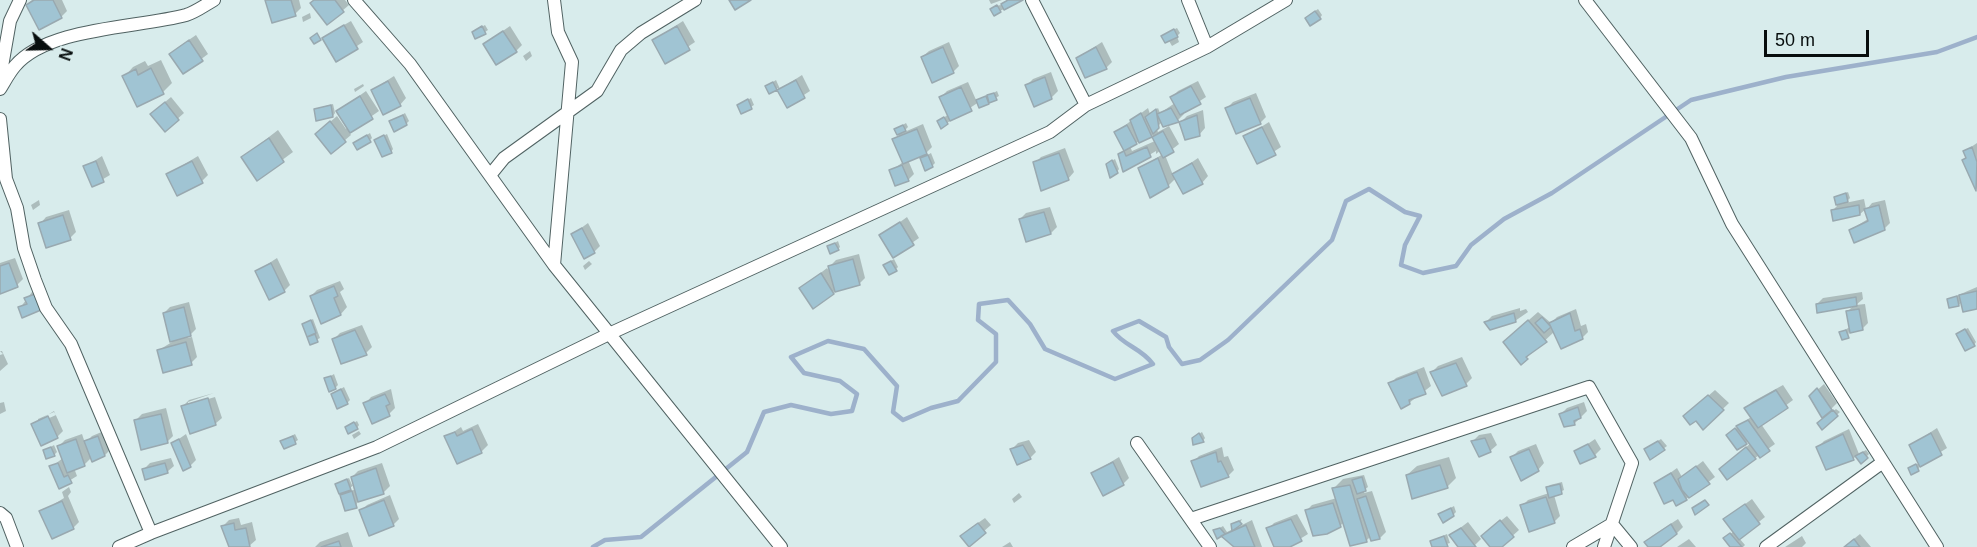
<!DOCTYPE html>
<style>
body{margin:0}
#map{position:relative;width:1977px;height:547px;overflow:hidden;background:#d8ecec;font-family:Helvetica,sans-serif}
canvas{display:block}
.north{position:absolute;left:18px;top:18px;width:60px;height:60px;-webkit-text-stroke:4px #d8ecec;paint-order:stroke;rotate:110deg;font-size:16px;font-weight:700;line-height:24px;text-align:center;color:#070d0d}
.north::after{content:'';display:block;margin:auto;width:21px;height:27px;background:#070d0d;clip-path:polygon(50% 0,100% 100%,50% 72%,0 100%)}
.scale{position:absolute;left:1764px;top:30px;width:105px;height:27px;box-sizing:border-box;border:3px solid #070d0d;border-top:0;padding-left:8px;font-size:18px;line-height:21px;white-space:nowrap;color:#070d0d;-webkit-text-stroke:4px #d8ecec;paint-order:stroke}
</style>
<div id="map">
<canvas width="1977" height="547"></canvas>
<div class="north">N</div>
<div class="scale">50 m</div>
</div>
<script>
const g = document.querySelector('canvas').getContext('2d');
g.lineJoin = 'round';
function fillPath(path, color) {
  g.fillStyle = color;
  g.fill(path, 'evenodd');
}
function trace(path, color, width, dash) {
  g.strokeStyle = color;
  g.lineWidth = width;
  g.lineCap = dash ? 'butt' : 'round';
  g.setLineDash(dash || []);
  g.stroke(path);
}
fillPath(new Path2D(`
 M32,0h30l5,11 -6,6 -34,-12z
 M266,0h33l2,8 -6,6z
 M315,0h30l4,5 -21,18z
 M989,0h13l-11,4z
 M1007,0h14l-21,11 -5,-5 6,-1z
 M1318,9l4,6 -2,3 -11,-3z
 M310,13l1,5 -8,4 -1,-5z
 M351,21l12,21 -27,18 -13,-23z
 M683,21l12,21 -30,20 -12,-22z
 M485,25l3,5 -3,2 -9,-2z
 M510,26l12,19 -6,6 -32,-7z
 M1177,28l3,5 -3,3 2,6 -7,4 -7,-12z
 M196,35l12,19 -24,18 -7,-24z
 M949,42l10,24 -6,6 -31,-15 7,-6z
 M1102,42l10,20 -6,6 -29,-10z
 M530,51l2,5 -6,5 -3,-5z
 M161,60l11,23 -9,9 -39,-15 9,-10 12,-6 3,5z
 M1051,72l7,19 -7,7 -24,-13 6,-6z
 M802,75l8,16 -23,15 -9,-18 -8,4 -3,-6 9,-6 4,9z
 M394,76l12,22 -6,7 -28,-15z
 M1198,81l8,16 -23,15 1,2 -6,6 -16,2 -6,6 2,4 11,-6 10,18 -14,11 8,20 25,-17 10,18 -6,7 -26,-5 -8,8 -28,-18 23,-14 -2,-4 -5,4v-3l-32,19 -5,-16 6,-5 -9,-17 32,-24 2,6 8,-6 2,5 15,-10 -3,-6 6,-6zM1152,135l3,6 -23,10 -2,-5z
 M968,82l9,20 20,-11 2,5 -19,10 -1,-4 -32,21 -8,-2 10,-7 -8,-17 6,-6z
 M363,84l1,2 -9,6 -1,-3z
 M366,91l13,20 -30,21 2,3 -20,17 -8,-24 14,-12 9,13 2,-2 -10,-16z
 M1256,93l10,24 -6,6 -33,-15 6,-6z
 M171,97l13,16 -19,17 -7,-22z
 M751,98l3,7 -12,7 -3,-7z
 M333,104l2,9 -2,3 -18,-7z
 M1203,110l2,18 -6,7 -18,-13 6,-6z
 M405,113l4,8 -3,3 -15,-2z
 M1269,122l12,25 -23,15 -13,-25z
 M906,123l2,4 -6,6 21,-9 9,23 -6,6 -18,7 6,14 -6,6 -17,-9 12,-9 -9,-22 5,-5 -3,-6z
 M278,130l15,22 -35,26 -15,-21z
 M370,133l2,5 -2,2 -13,1z
 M387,134l6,15 -2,3 -15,-12z
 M1977,143v46l-13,-29 4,-3 -3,-6z
 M1065,148l9,24 -6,7 -33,-16 6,-6z
 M931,153l4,10 -3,3 -10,-8z
 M102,156l8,19 -17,10 -8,-18z
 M198,156l10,19 -6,6 -34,-7z
 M1115,159l4,10 -2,3 -7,-10z
 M1848,192l2,6 -5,5 19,-4 2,10 -6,5 -27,-4 4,-4 -2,-8z
 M39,200l1,5 -7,5 -2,-5z
 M1885,200l5,23 -6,6 -34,1 18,-11 -2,-9 6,-7z
 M1050,207l7,20 -6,6 -31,-14 6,-6z
 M69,210l7,22 -6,6 -30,-14 6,-7z
 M907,217l12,21 -26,18 -12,-20z
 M588,223l12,23 -6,6 -21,-18z
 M838,241l2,6 -2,2 -10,-2z
 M859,254l6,24 -6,6 -23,6 -23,16 -12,-18 26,-20 5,7 -2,-9 6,-6z
 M15,258l8,21 -6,6 -17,7v-29z
 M277,258l13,27 -6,6 -27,-20z
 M894,259l4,8 -2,2 -8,-6z
 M589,261l3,3 -7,6 -2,-4z
 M340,281l4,8 -4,3 7,15 -6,7 -19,8 -11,-26 6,-6z
 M1977,287v20l-15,-6 -3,4 -10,-6z
 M41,289l5,14 -26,5 12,-16z
 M1862,292l1,7 -7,6 9,-1 3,19 -6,6 -13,2 -1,6 -7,-5 9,-5 -3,-15 7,-7 -37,-1 6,-6z
 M189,302l7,27 -9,9 5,-1 5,20 -6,6 -32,-13 13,-8 -8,-29 6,-6z
 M1520,308v3l6,-2 2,3 -13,9 -29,1 6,-6z
 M1576,309l5,17 5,-2 2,8 -6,6 -28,-6 -33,31 -7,-30 24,-21 13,11 6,-6z
 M313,319l7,19 -10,5 -6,-19z
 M362,325l10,22 -6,6 -32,-14 6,-6z
 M1968,328l8,14 -2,3 -14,-13z
 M0,351h2l6,13 -8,7v-16l3,-1z
 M1462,357l10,21 -6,6 -34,-12 6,-6z
 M1424,367l7,19 -22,17 -19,-19 6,-6z
 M334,374l4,11 -3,3 -9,-9z
 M1824,384l13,19 -6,6 -20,-13z
 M1783,385l10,15 -32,24 14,20 -47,33 -1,-14 24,-20 -3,-3 -2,3 -18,-8 24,-19 -6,-8 6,-6z
 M344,387l6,13 -3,3 -15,-9z
 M391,389l4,19 -6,6 -24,-10 6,-7z
 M1715,390l14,13 -26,25 -11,-18z
 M214,393l-26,9v3l27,-8 7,21 -7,6 -32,-18 6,-6z
 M4,402l2,9 -6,3v-11z
 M1584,402l3,9 -12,12 -14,-9 6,-6z
 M166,408l7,28 -6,6 -31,-22 6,-6z
 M1836,409l4,3 -18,16 -1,-8z
 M54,411l9,20 -6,6 -24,-13zM54,412l2,3 -18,8v-4z
 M357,421l2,4 -2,3 -10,-1z
 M478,424l10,21 -6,6 -25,11 -11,-25 15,-10 2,4z
 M1937,428l10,20 -27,17 -2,5 -5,-4 6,-3 -8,-18z
 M1849,429l10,25 7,-4 3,4 -8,8 -5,-6 -3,3 -35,-12 6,-6z
 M104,431l7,18 -6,6 -12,5 -1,-3 -8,8 -10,3 3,8 -18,11 -8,-20 12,-9 -4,-12 6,-6 17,-6 3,9 7,-7z
 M359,431l2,3 -7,5 -2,-4z
 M1202,432l3,6 -2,3 -7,-5z
 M1491,433l6,12 -7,6 -17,-10 6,-6z
 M186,434l10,26 -6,6 -17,-23z
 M295,434l3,6 -3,2 -13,-1z
 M1595,439l6,10 -6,6 -19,-3z
 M1661,439l6,7 -16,12 -2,-11z
 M1029,440l7,12 -6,6 -18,-9 6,-6z
 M1536,444l8,19 -6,7 -26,-13 6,-6z
 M54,445l3,7 -3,3 -10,-4z
 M1222,447l2,10 4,-1 6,14 -6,6 -35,-14 6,-6z
 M1119,457l10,21 -6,6 -30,-11z
 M1449,457l7,21 -9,9 -40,-12 10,-9z
 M171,458l3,8 -7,6 -23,-3 6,-6z
 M1703,461l12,16 -29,22 -31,-15 22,-16 5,9z
 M382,463l8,23 -6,6 -26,9 -2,5 -14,-10 6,-7 -11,-5 3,-2 9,-4 3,7 2,-1 -2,-7 6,-6zM354,484l2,5 -10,4z
 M1364,475l4,12 -4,3v3l8,-2 14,41 -6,6 -8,1 -1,-3 -4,4 -16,5 -7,-23 -4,4 -34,-15 6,-6 25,-7 -3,-10 9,-9z
 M1562,482l2,8 -10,5 6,21 -6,6 -32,-16 6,-6 21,-7 -2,-5 3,-3z
 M69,487l2,5 -3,4 11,26 -6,6 -32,-16 23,-14 -2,-6z
 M1019,493l3,4 -8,6 -2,-4z
 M390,495l9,24 -6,6 -32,-14 6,-6z
 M1752,499l13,18 -26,21 6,7 -2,2h-12l-3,-11 6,-5 -9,-12z
 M1454,506l2,6 -3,3 -13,-1z
 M1297,514l11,20 -21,13h-12l-7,-18 6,-6z
 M1507,516l12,14 -19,17h-8l-3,-17z
 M239,518l2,7 11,-3 4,18 -7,6 -19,1 -7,-21 6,-6z
 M985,518l6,7 -22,19 -1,-14z
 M1242,519l-4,8 14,-7 10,27h-27l-20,-16 8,-5 4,6 6,-3 2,-7z
 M1678,519l5,8 -6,6 -20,14h-7l-4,-5 6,-6z
 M1468,522l13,17 -8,8h-14l-8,-12z
 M348,532l5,15h-38l5,-5z
 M1447,534l3,9 -16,4 -2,-6z
 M1860,534l11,13h-26v-1z
 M1802,536l4,7 -4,4h-17z
 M1689,539l7,8h-19z
 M1010,542l3,5h-11z`), '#0003');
trace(new Path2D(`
 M593,547l12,-7 36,-3 106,-85 17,-40 27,-7 40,9 21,-3 5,-17 -17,-13 -36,-8 -13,-16 37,-16 36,8 33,37 -4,26 10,8 28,-12 27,-7 38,-39v-28l-18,-14 1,-16 29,-4 22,24 15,25 70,30 38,-15c-13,-17 -29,-18 -40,-33l26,-10 27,16 3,10 13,17 18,-4 28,-20 104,-100 14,-39 23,-12 36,23 15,4 -15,29 -4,20 22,8 33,-7 15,-21 33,-26 48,-26 139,-93 95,-23 151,-25 40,-15`), '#9db1cb', 4.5);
const building = new Path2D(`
 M34,0h19l9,18 -23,12 -13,-25z
 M265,0h26l5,16 -24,7z
 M314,0h21l9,12 -17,13 -17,-22z
 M729,0h22l-16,10z
 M1008,0h15l-19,10 -3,-6z
 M997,5l4,7 -7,4 -4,-7z
 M1315,11l6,8 -11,7 -5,-8z
 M344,25l14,24 -22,13 -14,-24z
 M482,26l4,8 -11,5 -3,-7z
 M677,26l13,24 -25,14 -13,-24z
 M1174,29l4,8 -13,6 -4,-7z
 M503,31l14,21 -21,13 -13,-21z
 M317,33l4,7 -7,4 -4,-6z
 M189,40l14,21 -20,13 -14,-20z
 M943,47l11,26 -22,10 -11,-26z
 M1096,47l11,22 -22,9 -9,-20z
 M151,68l13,26 -27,13 -15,-31 14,-7 2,6z
 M1045,77l7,22 -18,8 -9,-22z
 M796,80l9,18 -18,10 -10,-18z
 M388,81l13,25 -18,9 -12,-25z
 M773,82l4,8 -8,4 -4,-8z
 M1191,86l10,18 -21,11 -10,-18z
 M961,87l11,24 -22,10 -11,-24z
 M994,93l3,7 -8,3 -2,-8z
 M360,96l13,23 -23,14 -14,-22z
 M986,96l3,8 -10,4 -3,-8z
 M1250,98l11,26 -25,10 -11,-26z
 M748,99l4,10 -11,5 -4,-9z
 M165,102l14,18 -14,12 -15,-18z
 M331,105l2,12 -17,4 -2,-12z
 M1171,108l8,14 -16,5 -6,-13z
 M1156,109l3,19 -6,6 -8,-17z
 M1141,113l11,24 -13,6 -9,-23z
 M403,115l4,10 -13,7 -5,-11z
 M1197,115l3,21 -15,4 -6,-18z
 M944,117l4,7 -7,5 -4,-8z
 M330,121l16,21 -15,12 -16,-20z
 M903,125l3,6 -9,4 -3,-6z
 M1127,125l10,19 -13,7 -10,-19z
 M1262,127l14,28 -19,9 -14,-28z
 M917,129l10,25 -24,10 -11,-25z
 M1163,131l11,21 -11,6 -11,-21z
 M367,135l4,7 -14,8 -4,-7z
 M384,135l8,18 -10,4 -8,-17z
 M269,138l15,24 -27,19 -16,-24z
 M1147,147l4,10 -28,15 -5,-18 6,-3 2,5z
 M1972,147l5,15 -1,29 -14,-31 4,-2 -3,-7z
 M1059,153l10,27 -28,11 -8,-29z
 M928,155l5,12 -8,4 -5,-13z
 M1158,158l11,29 -19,11 -12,-30z
 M1112,160l6,13 -8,5 -4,-14z
 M96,161l8,21 -12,5 -9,-21z
 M192,161l11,22 -26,13 -11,-22z
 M1192,163l11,21 -20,10 -11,-20z
 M902,165l7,16 -14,5 -6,-16z
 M1846,193l2,9 -12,3 -2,-8z
 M1859,205l1,10 -27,6 -2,-11z
 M1879,205l6,25 -31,13 -5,-13 19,-9 -4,-12z
 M1044,212l7,22 -25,8 -7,-23z
 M63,215l8,25 -25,8 -8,-25z
 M900,222l14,23 -21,13 -14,-23z
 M582,228l13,25 -11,6 -13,-25z
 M835,243l4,7 -9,4 -3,-8z
 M853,259l7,26 -25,7 -7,-26z
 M891,261l6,10 -8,4 -6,-10z
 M9,263l9,24 -18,7v-28z
 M271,263l14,29 -16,8 -14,-29z
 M821,273l13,21 -21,15 -14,-21z
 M334,286l4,10 -4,2 7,17 -20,9 -11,-28z
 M1977,291v18l-14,3 -4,-17z
 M35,294l6,16 -19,8 -4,-11 9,-3 -3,-6z
 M1957,296l2,10 -10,2 -2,-9z
 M1856,297l1,9 -40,7 -1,-9z
 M184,307l7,29 -21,6 -7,-29z
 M1859,309l4,21 -13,3 -4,-22z
 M1514,313l2,9 -26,8 -6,-8z
 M1570,313l5,18 5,-2 3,10 -22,10 -12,-26z
 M1542,317l9,10 -7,6 -9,-10z
 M311,320l5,13 -9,4 -5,-13z
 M1528,320l19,22 -21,15 2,2 -7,6 -18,-23z
 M1965,329l10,17 -10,5 -9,-17z
 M355,330l12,25 -26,9 -9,-25z
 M1846,330l3,8 -7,2 -3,-8z
 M315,334l3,8 -8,3 -3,-8z
 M186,342l6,23 -29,8 -6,-23z
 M1456,363l11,23 -25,10 -12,-24z
 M1417,372l9,22 -17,6 1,4 -9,5 -13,-26z
 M331,376l5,13 -7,3 -5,-14z
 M1817,388l15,22 -10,8 -13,-22z
 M341,389l7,15 -11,5 -6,-15z
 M1776,390l12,18 -30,20 -14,-20z
 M385,394l5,10 -4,2 4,10 -18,8 -9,-21z
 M1708,395l16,15 -21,20 -7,-9 -6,4 -7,-9z
 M208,398l8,27 -26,9 -9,-28z
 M1578,407l3,11 -7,3 1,4 -11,2 -5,-13z
 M1833,410l5,6 -16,14 -5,-7z
 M161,414l7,29 -27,7 -7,-30z
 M48,416l10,22 -17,8 -10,-22z
 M1748,420l22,31 -10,7 -24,-32z
 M354,422l4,7 -10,5 -3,-7z
 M1735,428l12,16 -10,6 -11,-15z
 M472,429l10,24 -25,11 -13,-28 11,-4 2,4z
 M1199,433l5,9 -11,3 -1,-7z
 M1931,433l11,22 -22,12 -11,-22z
 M1843,434l11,26 -28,10 -10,-23z
 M98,436l7,20 -13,6 -8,-21z
 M293,436l3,8 -12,5 -4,-8z
 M1485,438l6,14 -12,5 -8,-16z
 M76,439l9,27 -18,7 -10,-27z
 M179,439l12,28 -8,4 -12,-28z
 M1658,441l7,9 -15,10 -6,-11z
 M1588,444l8,13 -16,7 -6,-13z
 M1023,445l8,14 -14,6 -7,-16z
 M51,447l4,9 -9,3 -3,-9z
 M1746,447l10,12 -29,21 -8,-11z
 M1529,449l10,22 -18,10 -11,-24z
 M1216,452l2,10 3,-1 8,16 -28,10 -10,-26z
 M1863,452l5,6 -7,6 -6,-8z
 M1113,462l11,23 -21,11 -12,-23z
 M58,463l6,14 4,-2 4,8 -13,6 -10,-23z
 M165,463l3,10 -23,7 -3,-11z
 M1916,464l3,7 -8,4 -3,-7z
 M1440,465l8,23 -36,11 -6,-24z
 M1696,466l14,18 -21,14 -7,-8 -4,-11z
 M376,468l8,26 -26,8 -7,-25z
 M1671,473l16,27 -11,6 -3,-6 -9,4 -10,-21z
 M1362,477l4,14 -9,3 -5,-14z
 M347,479l4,11 -12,4 -4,-10z
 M1560,484l2,10 -13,4 -3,-11z
 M1350,485l17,57 -17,4 -18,-58z
 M352,491l5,17 -12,3 -5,-16z
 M1366,496l14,43 -9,2 -14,-42z
 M1546,497l9,26 -26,9 -9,-27z
 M384,500l10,26 -25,10 -10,-26z
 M1705,500l4,5 -14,10 -3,-7z
 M62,501l12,28 -22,10 -13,-28z
 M1333,503l8,24 -14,7 -14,2 -8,-26z
 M1745,504l15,20 -21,16 -16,-21z
 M1451,508l3,8 -11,7 -5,-9z
 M1291,519l11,22 -12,6h-16l-8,-19z
 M1500,520l14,17 -12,10h-12l-9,-11z
 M1239,521l3,3 -10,7 -1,-7z
 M234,523l1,7 11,-2 4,19h-21l-8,-21z
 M978,523l8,10 -17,14 -9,-11z
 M1671,524l6,10 -17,13h-12l-4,-5z
 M1246,525l9,22h-21l-13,-11z
 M1220,528l5,6 -8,5 -4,-9z
 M1461,528l15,19h-18l-9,-12z
 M1730,533l12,14h-12l-7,-9z
 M1444,536l4,11h-16l-2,-6z
 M1854,539l6,8h-16z
 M339,541l2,6h-20z`);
fillPath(building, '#a0c4d3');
trace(building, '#99a9b0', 1.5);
const minor = new Path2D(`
 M354,0l56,64 144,201 227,282
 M554,0l4,32 14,30 -18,203
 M1032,0l54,105
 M1188,0l19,47
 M1585,0l106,138 41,86 205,323
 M0,78l10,-57 10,-21
 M0,89c5,-8 9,-16 15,-23 33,-39 123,-38 171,-51 10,-3 19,-10 28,-15
 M0,119l6,60 11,29 7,40 11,32 11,28 25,36 80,189 226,-86 234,-114 439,-201 36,-27 121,-58 79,-47
 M491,174l13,-16 93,-67 24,-41 20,-17 54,-33
 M1137,443l73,104
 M0,513l6,5 11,29
 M1191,519l398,-132 43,76 -28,84
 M119,547l32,-14
 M1573,547l39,-23 19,23
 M1766,547l117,-85`);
trace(minor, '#506262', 14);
trace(minor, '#fff', 12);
</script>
